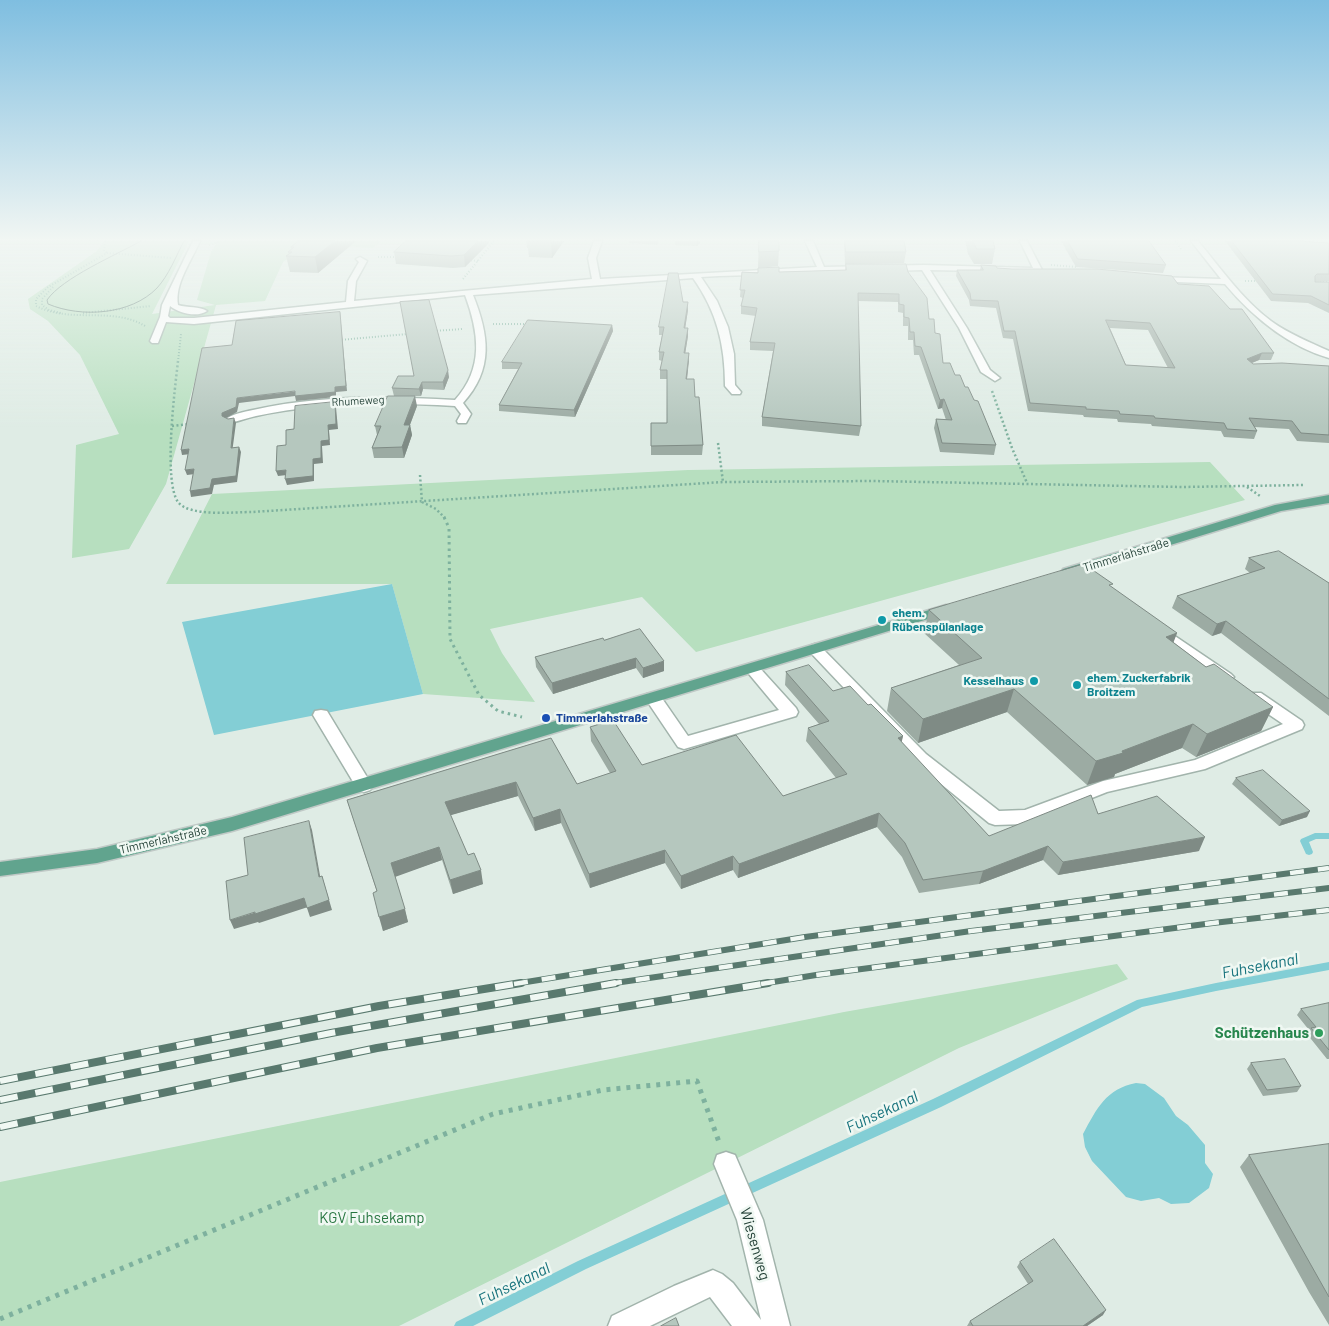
<!DOCTYPE html>
<meta charset="utf-8">
<style>
body{margin:0}
canvas{display:block;background:#dfece5}
</style>
<canvas width="1329" height="1326"></canvas>
<script>
const g = document.querySelector('canvas').getContext('2d');
g.lineJoin = 'round';
function fillPath(path, color) {
  g.fillStyle = color;
  g.fill(path, 'evenodd');
}
function trace(path, color, width, dash) {
  g.strokeStyle = color;
  g.lineWidth = width;
  g.lineCap = dash ? 'butt' : 'round';
  g.setLineDash(dash || []);
  g.stroke(path);
}
function write(font, color, halo, rows, align = 'center') {
  g.font = font + ' Barlow,sans-serif';
  g.lineWidth = 5;
  g.setLineDash([]);
  g.textBaseline = 'middle';
  g.strokeStyle = halo;
  g.fillStyle = color;
  for (const [text, x, y, turn = 0] of rows) {
    g.save();
    g.translate(x, y);
    g.rotate((+turn || 0) * Math.PI / 180);
    g.textAlign = isNaN(turn) ? turn : align;
    if (halo) g.strokeText(text, 0, 0);
    g.fillText(text, 0, 0);
    g.restore();
  }
}
fillPath(new Path2D(`
 M104,241h85l-37,73 63,-9 -18,-5 14,-48 7,-11h163l-8,7 -64,-4 -26,18 -18,39 -49,4 -50,179 -37,65 -57,9 4,-113 43,-11 -39,-79 -32,-34 -18,-12 -2,-10 69,-48z
 M1210,462l35,38 -549,152 -54,-55 -152,32 12,24 33,49 -112,-8 -31,-110h-226l46,-90 476,-24z
 M1117,964l11,15 -169,69 -560,278h-399v-144l844,-170z`), '#b7dfbf');
fillPath(new Path2D(`
 M392,584l31,110 -209,41 -32,-113z
 M1136,1083l9,1 19,14 12,18 12,9 17,20v18l8,11 -4,14 -20,15 -18,1 -12,-6 -18,3 -15,-4 -34,-36 -7,-14 -2,-13c14,-26 23,-45 53,-51z`), '#83ced5');
fillPath(new Path2D(`
 M1315,833h14v6h-13l-7,3 4,10 -1,2 -3,1 -3,-1 -6,-13 1,-2z
 M1329,962v8l-113,21 -74,16 -201,100 -355,162 -113,57h-19l2,-4 122,-61 355,-162 204,-99 79,-17z`), '#83ced5');
const minor = new Path2D(`
 M193,241h7c-8,19 -26,43 -22,64 9,3 22,1 29,6 -10,7 -28,2 -37,-5l-2,10 2,2h24l152,-16 2,-21 11,-19 -3,-3 4,-2 7,4 -11,20 -2,20 238,-22 -4,-21 6,-17h8l-6,17 4,21 217,-12 -12,-26h8l11,26 100,-2 109,3 -13,-27h7l15,29 -4,2 -108,-2 37,58 23,42 10,8 -5,3 -14,-9 -22,-44 -37,-58 -203,6 -18,1 16,24 11,26 6,27 1,31 6,7 -1,2h-8l-7,-8c0,-41 -8,-74 -32,-108l-220,17c16,40 21,74 -10,108l8,11 -5,9h-8l-1,-2 4,-7 -6,-8c-66,-4 -135,-4 -199,10 -9,2 -17,5 -26,7l-5,-3c6,-6 19,-8 28,-10 65,-15 136,-14 202,-10 29,-32 24,-67 10,-105l-271,29 -28,-2 -8,21h-6l-2,-2 10,-24 2,-12z
 M1191,241h7c23,28 44,58 73,80 18,13 38,21 58,30v7c-41,-12 -77,-42 -104,-74l-72,-3 -1,-2 4,-2 65,2z
 M1158,627l5,1 68,46 3,3 -3,3h-10l-68,-46 -2,-3 2,-3z
 M815,644l5,2 106,108 73,57 26,-1 78,-29 92,-21 88,-36 -34,-23 -2,-4 2,-4h12l41,28 2,4 -2,4 -97,40 -98,23 -81,32 -31,1 -6,-2 -75,-61 -104,-110 -2,-3 2,-3z
 M752,663l5,2 39,43 2,4 -2,4 -112,33 -6,-2 -33,-49 2,-4 6,-1 6,1 29,42 91,-26 -35,-42 3,-3z
 M321,710l6,1 43,71 3,4 -3,4 -6,2 -6,-2 -45,-75 2,-4z
 M726,1152l9,3 28,65 27,106h-58l-22,-29 -60,29h-42l4,-10 62,-30 39,-16 9,4 11,9 28,37 -24,-100 -23,-56 3,-9z`);
const major = new Path2D(`
 M1329,495v8l-48,8 -208,64 -5,1 -7,-4 2,-3 212,-64z
 M946,605l5,1 2,3 -2,3 -719,219 -135,32 -97,13v-14l97,-13 135,-32z`);
trace(minor, '#a2b4ac', 3);
trace(major, '#c0c9c6', 3);
trace(new Path2D(`
 M105,241l-1,10 3,2
 M1175,241l6,8
 M209,245l11,-4
 M378,257h21
 M468,260l10,1
 M1051,265l26,2
 M463,279l31,-38
 M1245,281h14
 M1320,281l9,1
 M53,287l-11,12v6l7,5 12,3
 M83,313l68,-7
 M493,324h36
 M145,326c-33,-20 -74,-2 -109,-20v-7l12,-12 59,-34 65,5
 M434,331l28,-2
 M339,340l69,-6
 M178,362l3,-28`), '#7eb19e', 2, [1, 2]);
trace(new Path2D(`
 M178,361c-3,27 -15,120 0,141 11,15 57,10 74,10l471,-30 150,-1 309,6 122,-2
 M992,391l20,57 15,35
 M172,426l17,-2
 M718,443l5,39
 M420,475l2,27 14,7 9,9
 M1247,487l13,9`), '#7eb19e', 2.5, [2, 2.5]);
trace(new Path2D(`
 M444,517l5,11 1,111 29,56 19,16 24,6`), '#7eb19e', 3, [2.5, 4]);
trace(new Path2D(`
 M0,1319l493,-205 110,-24 94,-9 22,61`), '#7eb19e', 5, [4, 6]);
fillPath(minor, '#fff');
fillPath(major, '#61a48e');
trace(new Path2D(`
 M141,241c-25,14 -79,37 -94,59l1,4c33,14 83,11 109,-16 12,-13 19,-32 27,-47`), '#59796e', 1);
const railFar1 = new Path2D(`
 M514,984l291,-47 524,-69
 M608,984l363,-53 358,-43
 M761,984l55,-9 397,-52 116,-13`);
const rail = new Path2D(`
 M0,1081l379,-75 142,-23
 M0,1100l331,-67 285,-50
 M0,1127l377,-79 391,-65`);
trace(railFar1, '#59796e', 6);
trace(rail, '#59796e', 8);
trace(railFar1, '#f0f8f3', 4.5, [14]);
trace(rail, '#f0f8f3', 6, [18]);
fillPath(new Path2D(`
 M299,241h57l-38,32 -28,-1 -4,-16 3,-2 -1,-2 3,-2v-3z
 M526,241h38l-12,17 -23,-1 -1,-9h-1z
 M629,241h30l-2,4 -28,-2z
 M675,241h25v2l-3,3 -22,-1z
 M759,241l20,10 -1,15 -20,2z
 M844,241h60l2,11 -2,11 -59,1z
 M965,241h28l2,8 -3,15h-18l-6,-10z
 M1061,241h88l17,24 -3,8 -87,-6z
 M1225,241h75l29,2v38h-14l14,1v31l-21,-10 -37,-2z
 M489,243l-24,24 -12,1 -57,-4 -2,-12z
 M846,264l62,8 27,61 8,30 22,24 9,13 22,45 -2,10 -54,-3 -6,-24 2,-9 10,1 -4,-12 -4,1 -19,-54h-5l-1,-15h-5v-14h-5v-13l-5,-1v-10l-40,-1 3,125 -2,10 -97,-10v-9l11,-66 -23,-1v-8l6,-26 -15,-2v-8l2,-8 -3,-1 2,-25h37l66,-2z
 M981,265l16,3 181,16 52,25 44,44 -3,7h-12l-7,3 1,1 76,2v77l-32,-2 -8,-12 -35,-2 3,4 -3,8 -30,-2 -3,-6 -69,-5 -1,-2 -33,-2 -1,-3 -33,-2 -1,-2 -55,-4 -15,-72 -10,-1 -7,-30 -26,-2 -1,-6 -13,-24 1,-6h23zM1110,328l38,2 20,38 -42,-3z
 M683,302l5,8 -3,18h3v8l-3,17h4l-2,26 8,18 8,48 -1,10h-51v-32h16v-44h-7v-9l2,-9 -3,-1v-8l3,-17h-3v-8z
 M612,325l1,6 -38,86 -76,-6v-6l19,-36h-16v-7z
 M449,377l-5,13 -21,-1 -2,7h-27l-2,-8z
 M417,406l-7,19 2,10 -8,23h-30l-2,-10 5,-13 -2,-9z
 M1249,558l80,25v133l-108,-83 -9,3 -40,-28 5,-12 73,-23 -5,-4z
 M1112,588l65,45 -4,9 33,25 67,40 -12,24 -65,26 -14,-9 -67,26 -1,3 -27,8 -80,-73 -89,31 -31,-32 4,-23 68,-23 -35,-32 5,-23z
 M604,640l60,31 -21,7 -7,-10 -83,26 -17,-27 -1,-10z
 M786,672l82,33 35,31 -2,6 88,94 109,-22 101,37 -141,24 -15,-15 -64,24 -60,9 -17,-36 -25,-30 -139,51 -5,-8 -52,19 -16,-26 -75,25 -29,-65 -26,8 -17,-35 -68,19 18,40 15,29 -30,10 -11,-34 -47,16 13,46 -25,9 -6,-39 -30,-92 204,-62 26,46 33,-11 -19,-32 -1,-14 52,38 141,31 53,-18 -30,-37 2,-13 11,-4 -34,-39z
 M1236,778l71,39 -28,9 -47,-42z
 M1329,1003v56h-2l-20,-25 2,-4 -12,-15 4,-6z
 M1251,1063l50,23 -4,6 -34,4 -16,-27z
 M1329,1144v181l-20,-33 -69,-125 9,-12z
 M1020,1262l83,53 -16,11h-120l3,-5 58,-37 -11,-17z`), '#9caba3');
fillPath(new Path2D(`
 M335,241h21l-38,32 -3,-16z
 M478,241h11v2l-24,24 -1,-12z
 M552,241h12l-12,17 -1,-16z
 M697,241h3v2l-3,3z
 M688,302v8l-4,26v-8z
 M340,312l7,79 -11,1v5l-40,4 -1,-5 -56,7 -2,9 -13,7 -2,-3v-3l15,-15 98,-11z
 M612,325l1,6 -38,86 -1,-7z
 M688,328v8l-4,25v-8z
 M689,353v8l-3,26v-8z
 M1262,353l-3,7 -15,6 3,-7z
 M448,370l1,7 -5,13 -1,-8z
 M422,382l1,7 -2,7 -2,-7z
 M415,396l2,10 -11,29 -2,-10z
 M944,399l-2,9 -4,1 2,-9z
 M335,402l1,5 2,22 -9,1 1,15 -8,1 1,17 -9,1v17l-27,4 -2,-6 28,-20 15,-34z
 M234,418l2,5 -4,30 -1,-5z
 M410,425l2,10 -8,23 -2,-11z
 M239,447l2,5 -4,30 -23,3 -2,9 -21,3 -1,-6 22,-12z
 M189,449l2,5 -9,1 -1,-5z
 M194,469l1,5 -8,1 -2,-5z
 M286,470l1,5 -9,1 -2,-5z
 M1226,621l-5,12 -9,3 5,-12z
 M1177,633l-9,24 -2,-20z
 M636,658v10l-83,26 -1,-11z
 M664,661v10l-21,7v-10z
 M1014,689l-7,23 -89,31 5,-24z
 M1273,707l-12,24 -65,26 11,-23z
 M1193,724l-11,24 -67,26 -1,3 -27,8 9,-24z
 M903,736l-3,14 -2,-12z
 M516,782l2,14 -70,20 -3,-14z
 M560,809l1,14 -26,8 -2,-13z
 M1310,811l-3,6 -28,9 3,-6z
 M879,813l-2,14 -139,51 1,-14z
 M309,821l3,9 10,57 -3,-10z
 M1205,837l-6,14 -141,24 5,-13z
 M1048,846l-5,14 -64,24 4,-13z
 M439,847l3,13 -47,17 -4,-14z
 M665,850v13l-75,25 -1,-14z
 M733,856v14l-52,19v-13z
 M481,870l2,14 -30,10 -3,-14z
 M322,876l10,34 -22,7 -3,-9z
 M304,898l4,9 -49,16 -1,-1 -24,7 -4,-9z
 M405,909l3,13 -25,9 -4,-14z
 M1106,1310l-3,5 -16,11h-4z`), '#7f8b85');
const building = new Path2D(`
 M299,241h36l-20,16 -29,-1 6,-4h-4l6,-5h-3z
 M406,241h72l-14,14 -13,1 -57,-4z
 M528,241h24l-1,1z
 M759,241h20v10l-20,1z
 M845,241h59l2,11h-60z
 M973,241h20l2,8h-18z
 M1068,241h81l17,24 -88,-6z
 M1232,241h68l29,2v31h-12l-2,2v6h14v23l-18,-9 -38,-2z
 M846,264h60l2,8 19,26 2,21h5l1,14 5,1 3,29h7l5,12h5l5,12h3l6,13 4,1 18,44 -54,-2 -6,-24 16,1 -8,-21 -4,1 -19,-53 -6,-1 -1,-14h-4l-1,-14 -5,-1v-12l-5,-1v-10l-41,-1 3,133 -99,-9 13,-74 -25,-1 7,-34 -16,-2 4,-16h-5l2,-18 16,1v-5l21,-1v5l67,-2z
 M981,265l15,1 1,2 15,1h85l75,7 6,8 31,2 21,23h12l32,44h-12l-15,6 6,5 29,-1 47,3v69l-28,-2 -9,-12 -43,-3 8,13 -30,-2 -3,-6 -69,-5 -1,-2 -34,-2 -1,-3 -33,-2v-2l-56,-4 -15,-72h-11l-6,-30 -27,-1 -1,-7 -13,-23h26zM1106,320l44,3 25,45 -49,-3z
 M669,273h9l5,29h5l-4,26h4l-4,25h5l-3,26h8l1,18h4l4,48 -52,1v-23h16v-53h-7l4,-18h-5l5,-25h-5z
 M429,300l19,70 -5,12h-21l-3,7 -27,-1 6,-12h16l-14,-74z
 M340,312l6,74 -11,1v5l-40,4v-5l-58,7 -1,9 -14,6v3l6,3 6,-1 -3,30 8,-1 -3,29 -24,3 -2,9 -20,3 4,-22 -9,1 4,-21 -8,1 21,-102 30,-3 4,-24z
 M528,320l84,5 -38,85 -75,-5 23,-42 -20,-1z
 M388,396h27l-11,29h6l-8,22 -30,1 9,-22h-6z
 M335,402l1,22 -8,1 1,15 -8,1v17l-8,1v17l-28,3 1,-9 -10,1 1,-25 9,-1v-15l8,-1 1,-23z
 M1279,551l50,32v116l-103,-78 -9,3 -40,-28 88,-28 -16,-10z
 M1084,564l29,20 -4,1 68,48 -11,4 40,30 8,-3 59,43 -66,27 -14,-10 -71,27 1,2 -27,8 -82,-72 -91,30 -32,-31 91,-30 -53,-48z
 M640,629l24,32 -21,7 -7,-10 -84,25 -17,-26 68,-19 1,2z
 M809,665l24,26 17,-5 18,19 3,-1 32,32 -5,2 91,98 102,-41 7,19 59,-18 48,41 -142,25 -15,-16 -65,25 -60,9 -18,-37 -26,-30 -140,51 -6,-8 -52,20 -16,-26 -76,24 -29,-65 -27,9 -17,-36 -71,20 23,53 6,-2 7,17 -31,10 -11,-33 -48,16 14,46 -26,8 -6,-24 4,-2 -30,-91 204,-62 26,46 39,-13 -26,-44 23,-7 29,45 94,-30 47,61 64,-22 -39,-46 21,-7 -43,-49z
 M1263,770l47,41 -28,9 -46,-42z
 M309,821l10,56 3,-1 7,24 -22,8 -3,-10 -49,16v-2l-25,8 -4,-39 22,-6 -4,-37z
 M1329,1003v47l-18,-22 5,-1 -15,-18z
 M1285,1059l16,27 -34,4 -16,-27z
 M1329,1144v153l-80,-142z
 M1054,1239l52,71 -23,16h-110l-3,-5 63,-40 -13,-19z
 M676,1318l3,8h-18z`);
fillPath(building, '#b5c7be');
trace(building, '#7f8b85', 1);
const sky = g.createLinearGradient(0, 0, 0, 427);
sky.addColorStop(0, '#7fbee0');
sky.addColorStop(0.56, '#f1f6f3');
sky.addColorStop(1, '#f1f6f300');
g.fillStyle = sky;
g.fillRect(0, 0, 1329, 427);
for (const [x, y, r, color] of [
 [882,620,5,"#0f9aa8"],
 [1034,681,5,"#0f9aa8"],
 [1077,685,5,"#0f9aa8"],
 [546,718,5,"#1a4fb4"],
 [1319,1033,5,"#2e9e5b"]
]) {
  const dot = new Path2D();
  dot.arc(x, y, r, 0, 2 * Math.PI);
  g.fillStyle = color;
  g.fill(dot);
  trace(dot, '#f0f8f3', 2);
}
write('11px', '#1f3d33', '#f0f8f3', [
 ["Rhumeweg",358,401,-3]
]);
write('12px', '#1f3d33', '#f0f8f3', [
 ["Timmerlahstraße",1126,555,-17],
 ["Timmerlahstraße",163,840,-13]
]);
write('bold 12px', '#0d838f', '#f0f8f3', [
 ["ehem.",892,613],
 ["Rübenspülanlage",892,627],
 ["ehem. Zuckerfabrik",1087,678],
 ["Broitzem",1087,692],
 ["Kesselhaus",1024,681,"right"]
], 'left');
write('bold 12px', '#164399', '#f0f8f3', [
 ["Timmerlahstraße",556,718]
], 'left');
write('bold 15px', '#27864d', '#f0f8f3', [
 ["Schützenhaus",1309,1033]
], 'right');
write('15px', '#277640', '#f0f8f3', [
 ["KGV Fuhsekamp",372,1218]
]);
write('15px', '#1f3d33', '#f0f8f3', [
 ["Wiesenweg",755,1244,74]
]);
write('italic 16px', '#16727c', '#f0f8f3', [
 ["Fuhsekanal",1260,966,-11],
 ["Fuhsekanal",882,1112,-25],
 ["Fuhsekanal",514,1284,-26]
]);
</script>
